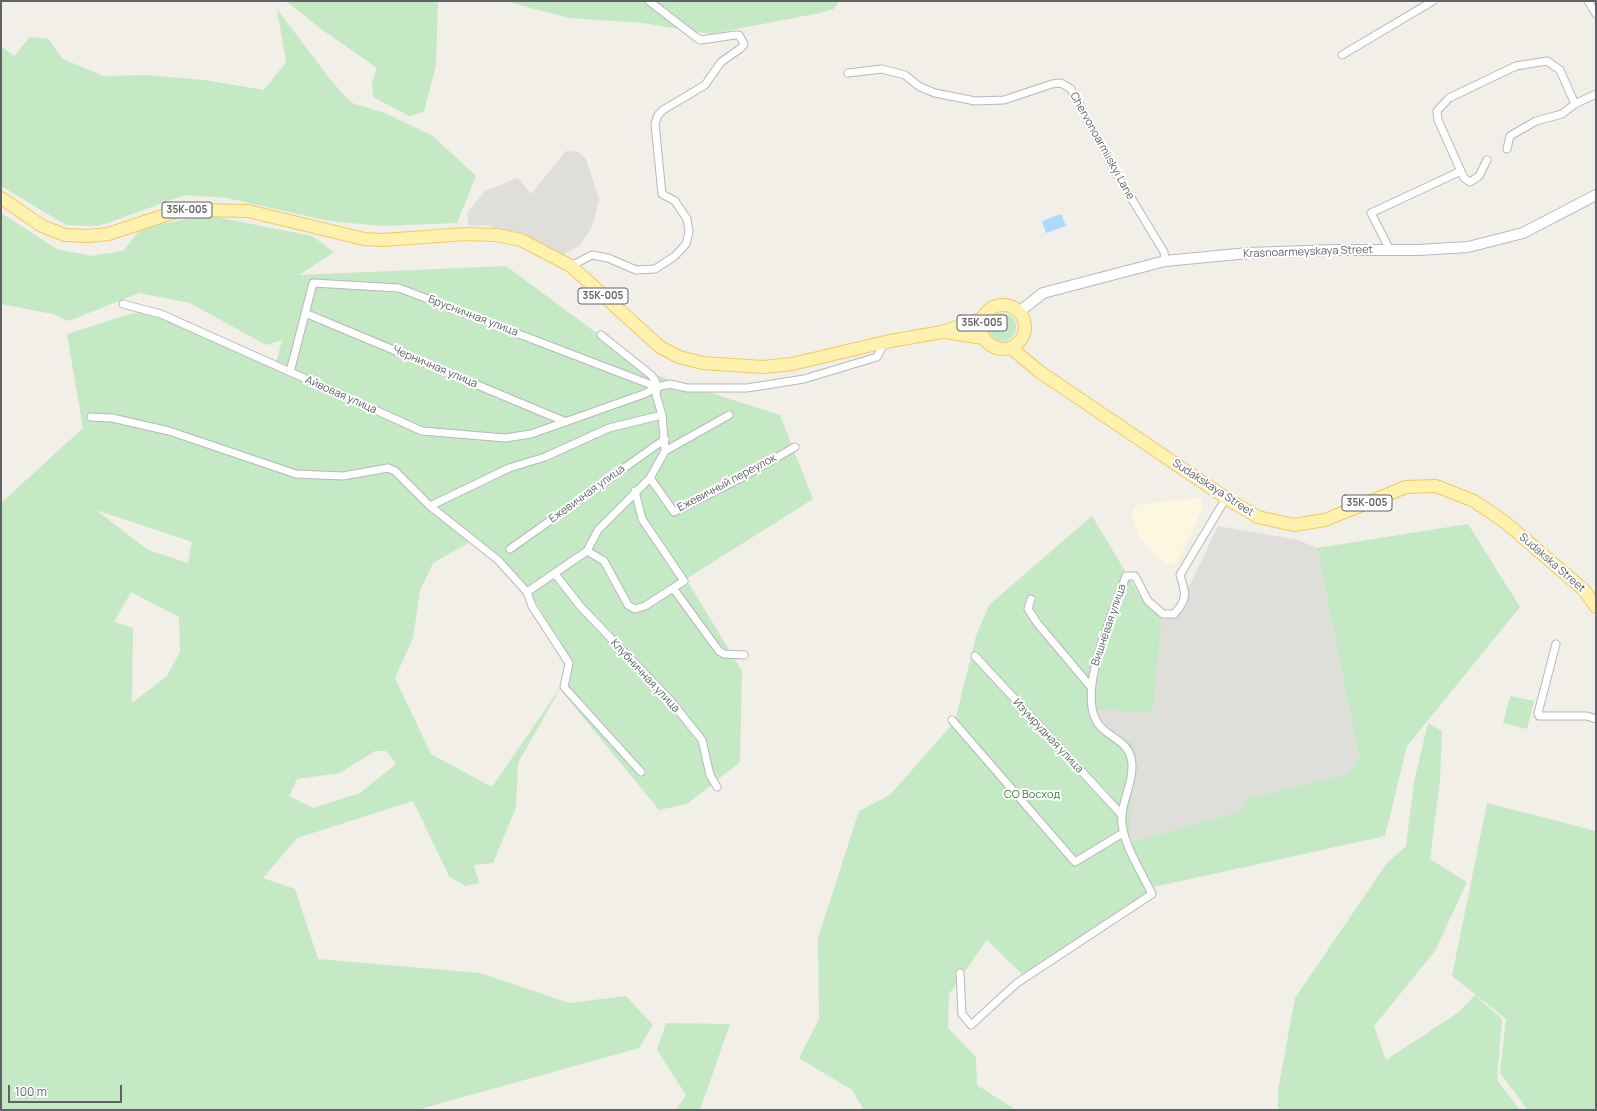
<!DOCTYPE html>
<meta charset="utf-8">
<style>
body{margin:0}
#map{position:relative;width:1597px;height:1111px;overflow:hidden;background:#f1efe8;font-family:Manrope,sans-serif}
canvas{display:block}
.frame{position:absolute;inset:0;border:2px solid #5f6368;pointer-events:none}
.scale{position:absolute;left:8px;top:1085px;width:114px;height:18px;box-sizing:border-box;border:2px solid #5f6368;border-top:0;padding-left:5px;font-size:12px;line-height:14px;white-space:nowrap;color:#5f6368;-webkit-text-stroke:3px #fff;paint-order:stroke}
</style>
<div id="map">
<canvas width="1597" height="1111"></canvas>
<div class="frame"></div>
<div class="scale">100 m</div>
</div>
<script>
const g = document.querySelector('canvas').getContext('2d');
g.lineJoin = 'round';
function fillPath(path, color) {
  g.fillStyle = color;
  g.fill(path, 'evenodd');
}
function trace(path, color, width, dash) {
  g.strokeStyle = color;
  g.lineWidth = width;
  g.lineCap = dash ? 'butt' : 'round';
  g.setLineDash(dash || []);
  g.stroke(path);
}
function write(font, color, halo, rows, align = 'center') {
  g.font = font + ' Manrope,sans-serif';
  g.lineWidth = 4;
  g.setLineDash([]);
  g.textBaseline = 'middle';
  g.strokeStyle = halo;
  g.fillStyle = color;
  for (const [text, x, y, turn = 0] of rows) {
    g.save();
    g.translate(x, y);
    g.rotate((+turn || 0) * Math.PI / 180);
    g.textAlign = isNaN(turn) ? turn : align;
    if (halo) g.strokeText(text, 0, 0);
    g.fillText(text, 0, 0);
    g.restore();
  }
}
fillPath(new Path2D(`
 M1201,498l1,12 -26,55 -9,-1 -10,-7 -18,-21 -8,-21 4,-8 6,-3z`), '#fef7e0');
fillPath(new Path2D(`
 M566,151l12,1 8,7 13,40 -6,26 -14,21 -20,11 -71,-32 -19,1 -2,-13 18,-22 33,-13 13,16z
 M1218,526l80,14 19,8 42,209 -11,17 -100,24 -7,13 -112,32 -33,-135 57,5 9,-96 13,-1z`), '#e0deda');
fillPath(new Path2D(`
 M286,1h152l-2,64 -12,47 -15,4 -36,-19 -1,-15 5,-14 -56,-39z
 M504,1h335l-5,8 -14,4 -110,21 -67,-11 -74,-5z
 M277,9l56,74 19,20 33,10 48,23 43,40 -19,47 -75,3 -53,-5 -102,-23 -42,-3 -86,31 -33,-1 -65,-39v-140l13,10 16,-19 18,2 15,20 41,17 43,-1 57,5 60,10 22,-28z
 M1,213l56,36 34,7 32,-5 14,-18 11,-6 58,-12 106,21 22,16 -35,23 207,-9 146,108 128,41 33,84 -127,80 56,92 -2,91 -53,42 -28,6 -99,-121 -42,74 -2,44 -23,56 -19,2 5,18 -14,3 -16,-10 -36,-75 -116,37 -34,40 32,11 23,70 162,14 89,30 57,-7 27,29 -14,23 -215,60 -1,2h-422v-607l82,-75 -16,-94 76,-24 132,58 7,-28 -16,5 -76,-42 -51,-10 -70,28 -16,-7 -52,-10zM96,510l96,32 -4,21 -40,-13zM477,538l48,47 45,73 -10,30 -68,99 -61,-33 -36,-76 18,-40 7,-47 13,-28zM131,592l48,25 1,35 -13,24 -35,27 1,-75 -19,-6zM375,751h11l10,13 -36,29 -47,15 -24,-12 8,-17 43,-6z
 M988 327a14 14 0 1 1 28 0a14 14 0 1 1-28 0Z
 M1092,516l51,85 19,16 -9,96 -57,-4 3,14 35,21 -5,99 112,-32 7,-13 100,-24 11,-17 -42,-209 151,-24 52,83 -113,139 -22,90 -231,51 -126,93 -41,-40 -38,54 -1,34 28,29 1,28 39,25h-152l-12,-20 -53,-32 20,-39 -1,-81 41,-127 31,-16 65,-74 21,-85 13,-31z
 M1510,696l24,5 -7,28 -24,-6z
 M1428,723l14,8 -2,48 -10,80 37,23 -32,69 -61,75 12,34 73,-48 16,-17 27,24 -5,61 23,30h-242v-20l17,-92 92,-135 19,-17 8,-64z
 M1487,803l109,28v279h-68l-28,-37 6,-54 -54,-43z
 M666,1023l64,1 -30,86h-24l10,-15 -29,-45z`), '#c5e8c5');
fillPath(new Path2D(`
 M1061,214l5,12 -20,7 -4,-12z`), '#aadaff');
const street = new Path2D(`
 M1588,1l8,13
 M1342,55l91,-54
 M848,73l34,-4 23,6 15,12 15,6 40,8 29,-1 48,-16 9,-1 10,6 45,84 48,79 1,9
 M1507,149l3,-13 26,-15 26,-7 13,-10 21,-10
 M1487,160l-8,16 -9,6 -6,-4 -26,-58 -1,-9 12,-13 67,-32 31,-5 13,9 15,34
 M1390,250l-19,-37 90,-42
 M571,266l21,-11 16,3 28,12 19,-1 20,-13 11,-12 3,-12 -2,-13 -12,-18 -13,-7 -7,-70 3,-9 5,-5 42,-25 16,-23 20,-14 3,-4 -5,-9h-4l-34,5 -4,-2 -48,-37
 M123,304l38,10 261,117 83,7 26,-4 113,-40 13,-7
 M305,313l261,109
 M601,335l50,40 4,5 2,7
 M290,372l23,-89 86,5 258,99
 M91,417l21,1 57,13 127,43 47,2 45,-8 7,3 35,35 79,-38 36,-11 64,-29 53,-13 -6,-20 1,-8 13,-3 17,4h60l57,-9 73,-22 8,-15
 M665,451l64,-36
 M650,478l24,34 65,-33 56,-32
 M430,506l68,54 29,32 5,14 37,57 -5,24 77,85
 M510,549l155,-110
 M587,551l17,10 24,44 7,4 10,-3 39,-25 -42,-62 -7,-28
 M555,574l26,33 89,93 32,40 8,35 7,12
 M673,588l46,63 5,3 20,1
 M527,592l60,-41 11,-21 52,-52 15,-27 -3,-36
 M1031,599l-3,10 10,15 53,63
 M1556,644l-18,69 1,3h48l9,3
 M975,656l147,159
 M952,720l123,142 48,-29
 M960,973l2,41 9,11 46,-42 135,-89c-10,-21 -33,-56 -30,-79 1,-17 11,-32 10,-50 -1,-26 -25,-26 -35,-43 -20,-33 17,-111 29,-146h9l13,25 15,13h11c14,-15 12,-21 6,-39l46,-77`);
const secondary = new Path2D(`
 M1019,312l24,-19 122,-32 83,-8 88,-3h82l50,-3 55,-14 73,-38`);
const primary = new Path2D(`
 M1,198l41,28 23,9 23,1 20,-2 70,-23 24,-1 46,1 116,28 19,1 83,-6 30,1 25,5 50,26 89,81 19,10 24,6 60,4 29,-3 93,-22 57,-10 41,-14
 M981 327a22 22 0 1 1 44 0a22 22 0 1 1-44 0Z
 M946,332l37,6
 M1011,348l29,24 186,126 32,19 36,8 31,-5 81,-33 30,-1 38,15 31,21 79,68 12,17`);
trace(street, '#b5b8bc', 9);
trace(secondary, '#b6babf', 12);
trace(primary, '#f2c960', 14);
trace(street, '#fff', 7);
trace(secondary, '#fff', 10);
trace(primary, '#fff2af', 12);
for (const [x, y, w] of [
 [187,210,50],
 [603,296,50],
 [982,323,50],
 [1367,503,50]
]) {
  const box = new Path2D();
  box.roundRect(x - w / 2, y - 8, w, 16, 3);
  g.fillStyle = '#fff';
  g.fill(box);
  trace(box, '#5f6368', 1);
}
write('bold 10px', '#5f6368', null, [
 ["35К-005",187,210],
 ["35К-005",603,296],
 ["35К-005",982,323],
 ["35К-005",1367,503]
]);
write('11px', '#5f6368', '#fff', [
 ["Chervonoarmiiskyi Lane",1102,146,61],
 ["Krasnoarmeyskaya Street",1308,252,-2],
 ["Брусничная улица",473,316,21],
 ["Черничная улица",435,367,23],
 ["Айвовая улица",341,395,24],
 ["Ежевичный переулок",727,483,-28],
 ["Sudakskaya Street",1213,488,33],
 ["Ежевичная улица",587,494,-36],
 ["Sudakska Street",1552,563,41],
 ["Вишнёвая улица",1109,625,-71],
 ["Клубничная улица",645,676,47],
 ["Изумрудная улица",1048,736,47]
]);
write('11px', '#348238', '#fff', [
 ["СО Восход",1032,795]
]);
</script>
